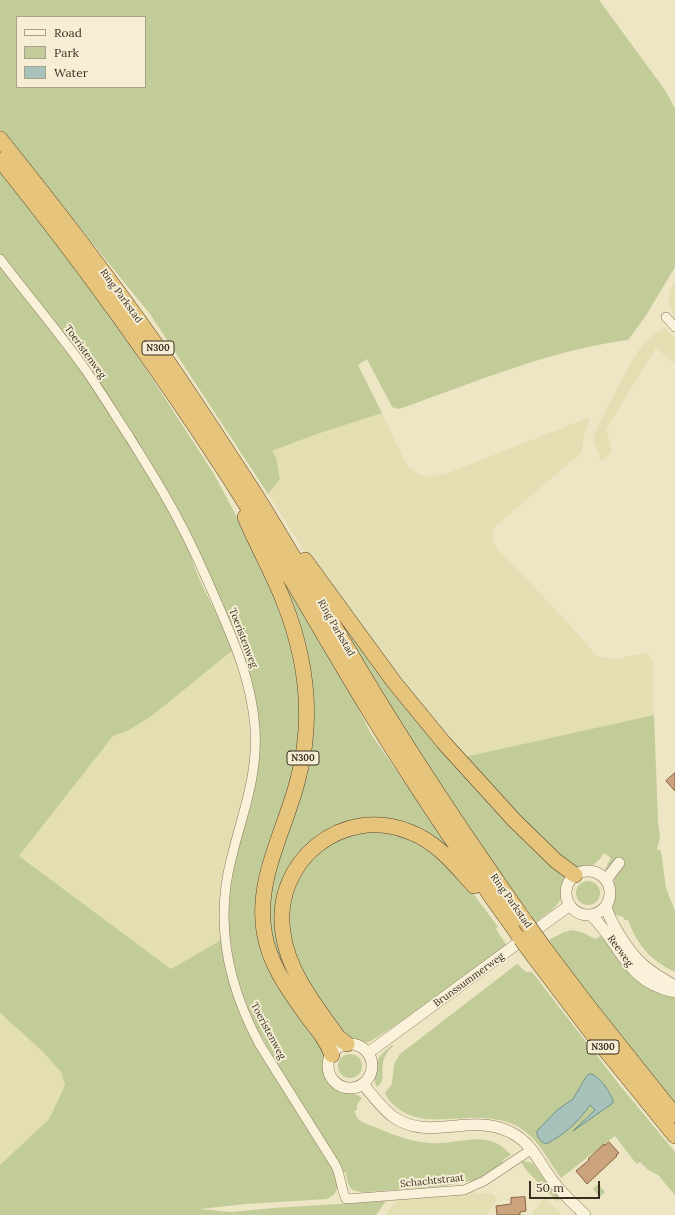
<!DOCTYPE html>
<style>
body{margin:0}
#map{position:relative;width:675px;height:1215px;overflow:hidden;background:#eee5c5;font-family:Lora,serif}
canvas{display:block}
.legend{position:absolute;left:16px;top:16px;width:130px;height:72px;box-sizing:border-box;background:#f5eed5;border:1px solid #aaa18c;margin:0;padding:5px 7px;list-style:none;font-size:12px;color:#392e1f}
.legend li{display:flex;align-items:center;gap:8px;height:20px}
.legend b{width:20px;border:1px solid #aaa18c}
.scale{position:absolute;left:529px;top:1181px;width:71px;height:18px;box-sizing:border-box;border:2px solid #392e1f;border-top:0;padding-left:5px;font-size:12px;line-height:14px;white-space:nowrap;color:#392e1f;-webkit-text-stroke:3px #f5eed5;paint-order:stroke}
</style>
<div id="map">
<canvas width="675" height="1215"></canvas>
<ul class="legend">
<li><b style="height:5px;background:#f9f1d9"></b>Road</li>
<li><b style="height:11px;background:#c2cc99"></b>Park</li>
<li><b style="height:11px;background:#a7c1bb"></b>Water</li>
</ul>
<div class="scale">50 m</div>
</div>
<script>
const g = document.querySelector('canvas').getContext('2d');
g.lineJoin = 'round';
function fillPath(path, color) {
  g.fillStyle = color;
  g.fill(path, 'evenodd');
}
function trace(path, color, width, dash) {
  g.strokeStyle = color;
  g.lineWidth = width;
  g.lineCap = dash ? 'butt' : 'round';
  g.setLineDash(dash || []);
  g.stroke(path);
}
function write(font, color, halo, rows, align = 'center') {
  g.font = font + ' Lora,serif';
  g.lineWidth = 4;
  g.setLineDash([]);
  g.textBaseline = 'middle';
  g.strokeStyle = halo;
  g.fillStyle = color;
  for (const [text, x, y, turn = 0] of rows) {
    g.save();
    g.translate(x, y);
    g.rotate((+turn || 0) * Math.PI / 180);
    g.textAlign = isNaN(turn) ? turn : align;
    if (halo) g.strokeText(text, 0, 0);
    g.fillText(text, 0, 0);
    g.restore();
  }
}
fillPath(new Path2D(`
 M675,282v39l-7,-20 3,-12z
 M665,327l10,12v25l-19,-16 -50,81 6,23 -11,9 -8,-24 8,-17 30,-58 14,-21z
 M382,413l21,45 6,10 10,6 9,3 20,-4 142,-56 -6,18 -2,17 -86,74 -3,7v7l5,9 72,76 24,28 6,4 16,2 28,-6 4,1 5,7 1,54 -194,43 -135,-175 -57,-89 12,-15 -8,-28 45,-17z
 M233,650l12,34 4,45 1,18 -2,25 -3,23 -5,19 -10,33 -8,42 -1,51 -50,29 -152,-113 94,-120 16,-6 24,-15z
 M0,1013l41,37 20,22 4,13 -16,34 -49,46z
 M473,1190l2,4 17,-1 5,6 -10,16h-102l12,-15 50,-5z
 M544,1198l16,15 1,2h-30z`), '#e3dfb3');
fillPath(new Path2D(`
 M0,0h599l66,90 10,18v159l-30,50 -17,23c-77,10 -150,41 -223,67l-7,2 -6,-2 -25,-48 -9,6 24,48 -65,21 -45,17 4,6 4,22 -12,15 -118,-180 -150,-184zM17,17h128v70h-128z
 M0,168l113,150 101,156 56,105 21,51 12,96 -43,206 66,123c-3,16 0,32 18,37 7,2 12,1 18,6l-5,6v6l-3,1 4,8c5,4 12,6 19,9 17,7 34,14 53,15 30,2 58,-16 81,12l-8,5 -1,4 -30,19 -2,-2 -26,5 -78,6c-17,0 -18,-5 -20,-20l-2,1 -4,-9 -56,-88 -30,-53 -16,-40 -5,-22 -4,-32v-17l1,-21 6,-34 15,-52 5,-28 -9,-110 -11,-29 -49,-101c5,40 32,75 46,113l-80,65 -24,15 -16,6 -94,120 152,113 50,-29 5,28 4,15 17,47 85,137c4,7 8,19 3,26 -2,3 -6,4 -8,6l-81,5 -46,5 30,3 44,-4 112,-7 -10,14h-376v-50l49,-46 16,-34 -4,-13 -20,-22 -41,-37z
 M262,541l81,137 28,56 92,132 -66,-42 -86,21 -33,81 50,103 -52,-70 -11,-46 44,-199z
 M319,584l129,172 45,53 75,67c-5,8 -5,16 -8,24 -4,9 -17,16 -24,22l-10,-14 -2,1 -67,-96 -109,-173z
 M654,715l4,106 2,17 -3,11 4,2 5,37 9,23v61c-25,-12 -37,-26 -47,-52h-3l-2,-3 -7,-2 -3,1c-1,-8 1,-15 1,-23 0,-8 -1,-12 3,-20l-9,-2 -3,-2 6,-11 -7,-5c-8,13 -16,16 -32,14l-112,-109z
 M374,828l52,16 38,37 34,46 -2,2 11,17 -105,75 -31,20 -7,2 -9,-2 -16,-9 -29,-42 -23,-54 6,-56 33,-37z
 M576 893a12 12 0 1 1 24 0a12 12 0 1 1-24 0Z
 M573,930l11,3 11,6 8,-4 72,61v109l-124,-158 1,-3 -3,-4 15,-8z
 M517,964l9,8h6l90,116 53,64v43l-17,-20 -11,-6 -7,-7 -3,2 -3,-3 -19,-25 -54,42c-12,-16 -21,-36 -38,-48 -15,-11 -38,-13 -56,-12 -25,1 -50,6 -71,-11 -5,-4 -8,-7 -11,-14l7,-9 2,-20 6,-10zM587,1075h8c5,5 19,20 18,28l-37,26 19,-19 -5,-6c-11,17 -26,31 -44,40l-9,-13 20,-21 16,-11z
 M392,1045l1,1c-5,5 -9,10 -10,17 -2,9 3,18 -6,24 -5,-7 -2,-24 3,-31 3,-4 8,-7 12,-11z
 M338 1066a12 12 0 1 1 24 0a12 12 0 1 1-24 0Z
 M524,1161l8,2 2,2 19,26 7,7 -1,2 -2,1 -30,-30 -6,-9z
 M598,1184l7,8 -5,5 -7,-8z`), '#c2cc99');
const water = new Path2D(`
 M589,1074c3,0 4,0 6,2 6,3 19,21 18,27l-40,28 22,-21 -5,-5c-11,16 -26,30 -44,39 -5,-2 -10,-7 -9,-13l20,-21 16,-11 13,-22z`);
fillPath(water, '#a7c1bb');
trace(water, '#6d908a', 1);
const building = new Path2D(`
 M675,773v18l-9,-10z
 M609,1142l10,11 -3,2 1,1 -30,28 -11,-13 13,-11 -1,-1 16,-15 1,1z
 M525,1197l1,14 -6,1v3h-23l-1,-9 15,-2v-6z`);
fillPath(building, '#cba37c');
trace(building, '#886241', 1);
const minor = new Path2D(`
 M0,259c28,37 58,72 85,110 16,23 30,46 45,69 18,29 36,57 51,87 13,24 24,50 35,75 19,44 35,79 39,128 3,48 -12,83 -23,128 -18,66 -4,130 28,189l76,121c5,11 5,23 10,33l118,-9 20,-9 48,-32
 M666,317l9,10`);
const tertiary = new Path2D(`
 M566 893a22 22 0 1 1 44 0a22 22 0 1 1-44 0Z
 M606,880l13,-17
 M606,906c2,11 8,19 13,28 17,28 28,36 56,52
 M591,915c31,30 34,67 84,77
 M328 1066a22 22 0 1 1 44 0a22 22 0 1 1-44 0Z
 M368,1053l202,-148
 M363,1084c9,11 18,23 29,32 36,27 79,-4 118,16 23,11 30,33 45,52 9,11 20,21 30,31`);
const trunk = new Path2D(`
 M0,139c54,67 107,136 157,207 35,50 67,100 100,151 35,56 68,114 102,171 52,87 108,171 166,253
 M0,160c81,101 156,205 226,313 58,90 109,184 166,275 30,47 61,94 94,141 11,17 24,33 35,50
 M245,517c12,29 28,56 39,85 23,58 30,120 13,181 -13,49 -41,96 -33,148 5,34 26,61 45,88 9,11 18,22 23,36
 M305,560l89,122 50,61 70,77 42,41 19,14
 M545,949l47,62 83,104
 M534,957l56,74 85,105
 M347,1044l-9,-7c-22,-31 -50,-65 -55,-104 -11,-71 59,-129 127,-101 27,10 45,33 64,54`);
trace(minor, '#89775b', 10);
trace(tertiary, '#89775b', 12);
trace(trunk, '#57452f', 16);
trace(minor, '#f9f1d9', 9);
trace(tertiary, '#f9f1d9', 11);
trace(trunk, '#e6c47b', 15);
const trunkBridge = new Path2D(`
 M525,921l20,28
 M521,939l13,18`);
trace(trunkBridge, '#57452f', 16, []);
trace(trunkBridge, '#e6c47b', 15);
for (const [x, y, w] of [
 [158,348,32],
 [303,758,32],
 [603,1047,32]
]) {
  const box = new Path2D();
  box.roundRect(x - w / 2, y - 7, w, 14, 3);
  g.fillStyle = '#f5eed5';
  g.fill(box);
  trace(box, '#392e1f', 1);
}
write('bold 9px', '#392e1f', null, [
 ["N300",158,348],
 ["N300",303,758],
 ["N300",603,1047]
]);
write('10px', '#392e1f', '#f5eed5', [
 ["Ring Parkstad",121,296,54],
 ["Toeristenweg",85,352,54],
 ["Ring Parkstad",336,628,60],
 ["Toeristenweg",243,638,69],
 ["Ring Parkstad",511,901,55],
 ["Reeweg",620,951,54],
 ["Brunssummerweg",469,980,-36],
 ["Toeristenweg",268,1031,62],
 ["Schachtstraat",432,1181,-6]
]);
</script>
